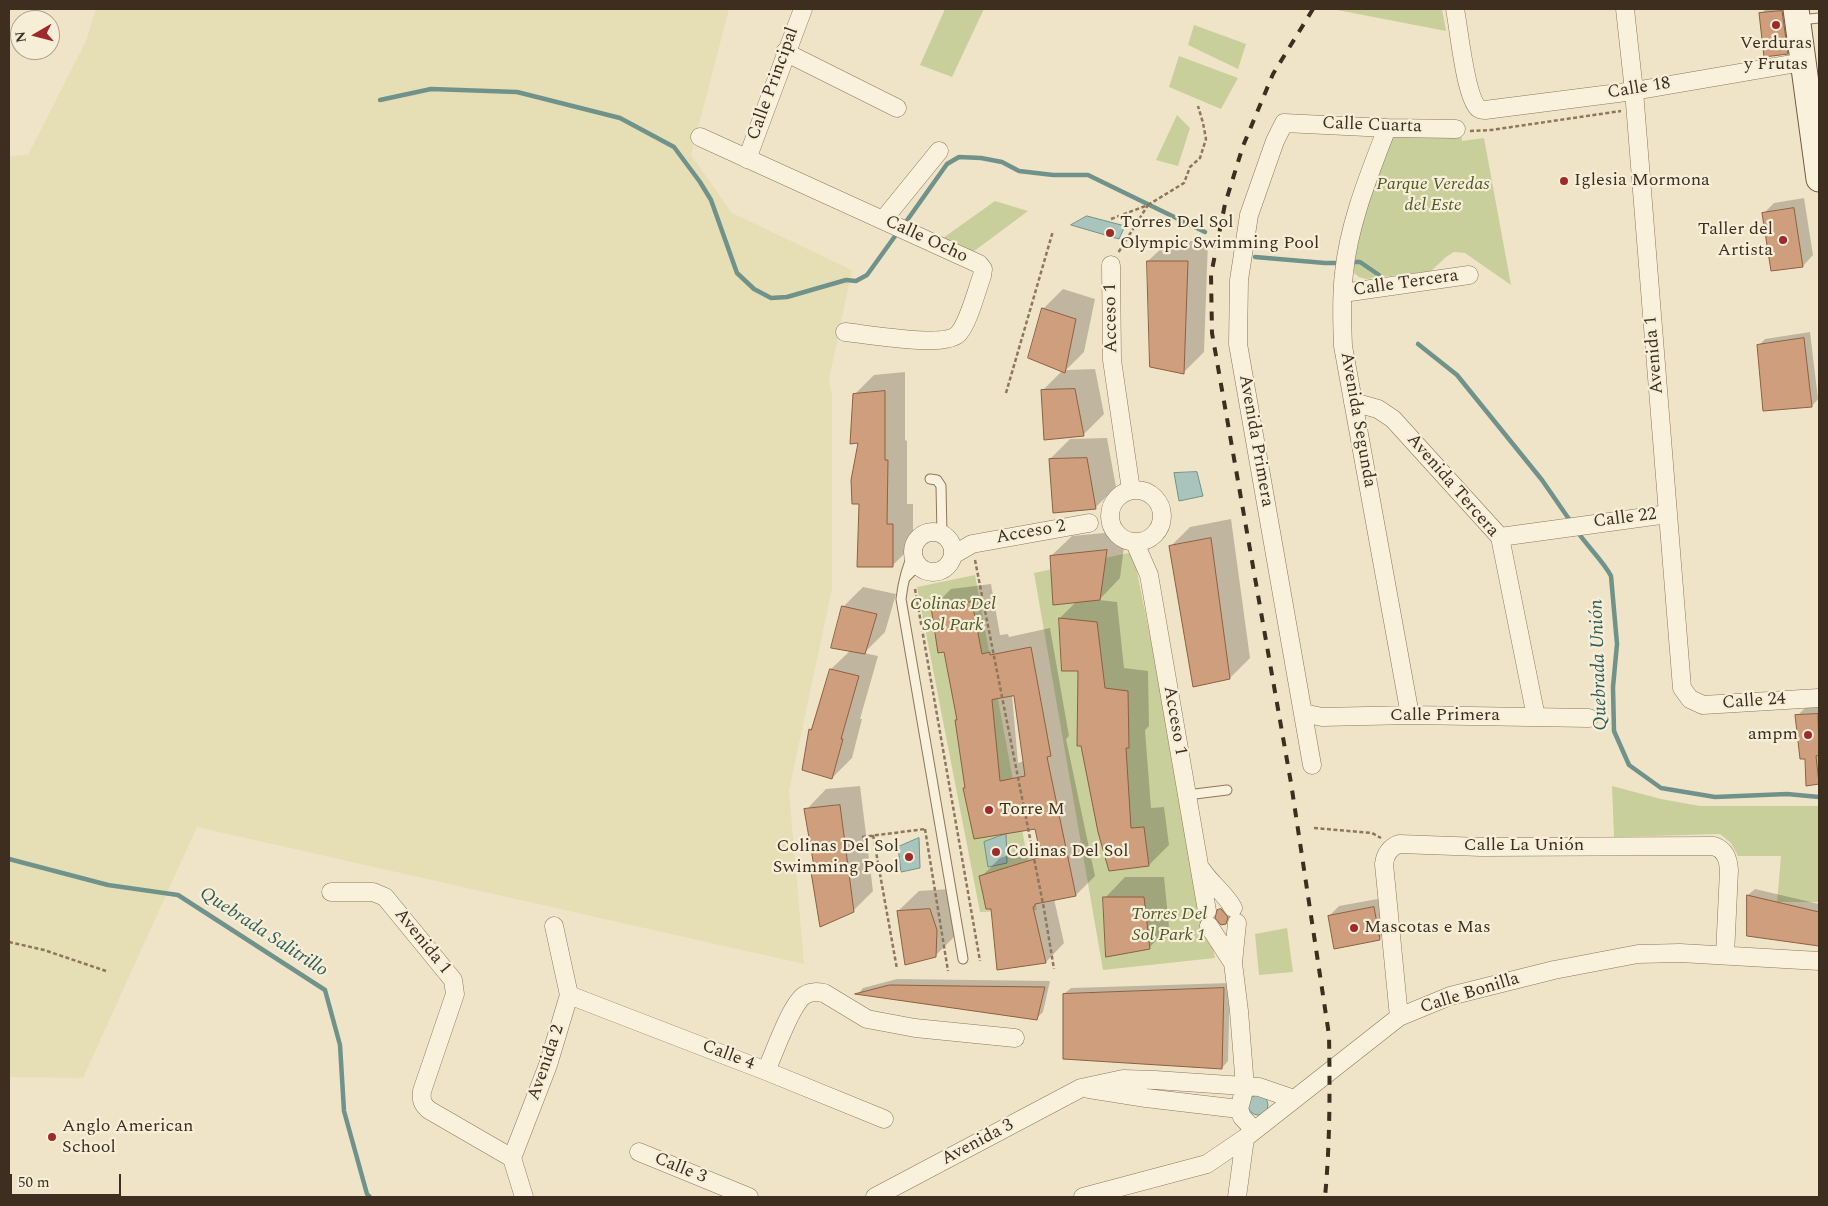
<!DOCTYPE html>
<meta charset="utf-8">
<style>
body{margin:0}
#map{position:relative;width:1828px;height:1206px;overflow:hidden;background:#f0e4c8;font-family:Spectral,serif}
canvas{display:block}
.frame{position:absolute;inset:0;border:10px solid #3d2e20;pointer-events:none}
.north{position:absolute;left:10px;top:10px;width:50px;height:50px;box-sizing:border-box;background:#f7eed8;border:1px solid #ada18e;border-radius:50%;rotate:262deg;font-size:14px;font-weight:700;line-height:20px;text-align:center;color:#3d2e20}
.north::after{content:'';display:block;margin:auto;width:18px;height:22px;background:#9e2a2b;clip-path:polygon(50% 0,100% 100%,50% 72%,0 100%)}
.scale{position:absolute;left:10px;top:1174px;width:111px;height:22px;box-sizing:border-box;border:2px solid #3d2e20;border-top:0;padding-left:6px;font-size:15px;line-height:18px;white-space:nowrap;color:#3d2e20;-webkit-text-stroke:4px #f7eed8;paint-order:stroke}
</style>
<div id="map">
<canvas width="1828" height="1206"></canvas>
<div class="frame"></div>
<div class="north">N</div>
<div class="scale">50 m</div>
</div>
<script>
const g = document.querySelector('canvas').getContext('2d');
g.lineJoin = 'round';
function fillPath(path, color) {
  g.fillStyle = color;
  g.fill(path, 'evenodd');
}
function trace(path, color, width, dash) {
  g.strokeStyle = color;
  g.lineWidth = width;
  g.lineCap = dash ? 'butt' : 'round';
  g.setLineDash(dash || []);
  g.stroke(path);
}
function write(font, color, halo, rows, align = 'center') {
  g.font = font + ' Spectral,serif';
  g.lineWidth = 4.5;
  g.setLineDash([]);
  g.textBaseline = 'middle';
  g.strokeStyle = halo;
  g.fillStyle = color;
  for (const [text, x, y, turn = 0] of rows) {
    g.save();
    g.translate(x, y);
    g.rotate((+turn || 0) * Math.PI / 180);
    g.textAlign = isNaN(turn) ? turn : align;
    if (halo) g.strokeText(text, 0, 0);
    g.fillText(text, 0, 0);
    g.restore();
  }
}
fillPath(new Path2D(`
 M96,9h633l-38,146 41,58 120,57 -23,109 3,15v195l-43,202 15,173 -607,-137 -114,251 -74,-1v-921l19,-1 58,-114z`), '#e6deb5');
fillPath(new Path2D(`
 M945,9h39l-32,68 -32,-12z
 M1332,9h110l4,22z
 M1194,25l52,19 -8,25 -50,-24z
 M1179,56l59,22 -17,31 -52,-22z
 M1177,115l13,13 -12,38 -22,-6z
 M1393,133l68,1 1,7 22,-3 27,147 -46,-32 -11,-1 -8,5 -15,14 -65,8 -7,-2 -5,-4 -1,-18 14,-56z
 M995,201l33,10 -55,41 -30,-14z
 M1133,552l82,406 -112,12 -69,-397z
 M975,575l62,335 -57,2 -63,-325z
 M1612,786l49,13 39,7h119v96h-42l4,-46h-43l-7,-13 -11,-9 -106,3z
 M1287,928l6,44 -34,3 -4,-41z`), '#c9cf9b');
const water = new Path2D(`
 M1087,216l38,10 -6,13 -48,-14z
 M1197,472l6,24 -24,5 -5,-28z
 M1006,834l1,29 -19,4 -4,-25z
 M919,838l1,30 -19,4 -3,-25z
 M1248 1105a10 10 0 1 1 20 0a10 10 0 1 1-20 0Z`);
fillPath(water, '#a9c4bc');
trace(water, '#6f938a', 1);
fillPath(new Path2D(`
 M1766,9h22l5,37 -6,7 -26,-39z
 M1804,198l9,57 -10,11 -39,-53 10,-10z
 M1169,241h39l-4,111 -20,20 -33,-6 -3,-105z
 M1063,289l32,10 -11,53 -18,18 29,-1 9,45 -20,20 -42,-43 20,-20 -19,-62z
 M1810,332l8,67 -6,7 -53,-61 6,-6z
 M905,372v68l2,1v63h6v41l-21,21 -32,-124 -6,-47 20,-20z
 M1107,438l9,49 -20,20 -46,-48 20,-20z
 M1231,519l19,139 -20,20 -60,-131 20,-20z
 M1126,531l-6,47 -21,22 18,2 7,66 24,3 1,55 -4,4 6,78 13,-1 5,38 -20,20 -67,-120 -3,-76 -16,1 -3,-52 17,-17 -26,-45 21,-20z
 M991,584l9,51 8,-1 1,3 41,-9 19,108 -3,3 29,137 -19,19 -22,4 10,44 -18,19 -54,-54 -11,-31 19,-19 40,-13 -4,-18 -70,-39 -10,-68 2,-2 -13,-67 -13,-43 19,-19zM1015,694l9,67 -6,2 -6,-68z
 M863,587l33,7 -11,38 -21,21 14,3 -18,63h2l-10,39 -20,20 -22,-48 3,-3 18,-58 20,-19 -8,-43z
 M1819,706v77l-12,1 -1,-27 -9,-41 9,-9z
 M860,786l13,105 -20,20 -40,-39 3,-2 -10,-60 20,-21z
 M1125,877h39l5,50 -20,21 -44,-50z
 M950,889l5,47 -20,20 -37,-45 21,-20z
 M1755,889l64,15v41l-71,-10v-40z
 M1383,898l6,31 -10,10 -50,-23 10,-10z
 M1225,904l7,12 -6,7 -7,-13z
 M897,979l153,2 -7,31 -7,7 -178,-25 5,-6z
 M1230,983l-2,78 -6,7 -158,-74 7,-6z`), '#0003');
trace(new Path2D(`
 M380,100l51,-11 86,3 103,26 54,29 26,35 11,18 26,73 17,16 17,9 16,-1 59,-17 10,1 11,-6 31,-43
 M903,226l44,-62 12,-7 22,1 21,4 17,9 34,4h35l117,57
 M1255,257l70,6h12
 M1354,262h6l19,13
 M1418,344l39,31 85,105 29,42
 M1577,531c10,15 27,31 34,45l6,68 -4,43 1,44 15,34 32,23 54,9 72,-3 32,3
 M9,859l99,26 70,10 147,95 15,55 4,66 23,83 3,3`), '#6f938a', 4.5);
const building = new Path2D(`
 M1782,11l6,43 -24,3 -5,-44z
 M1794,208l9,59 -32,4 -9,-58z
 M1147,261h41l-4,113 -34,-7z
 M1042,308l34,11 -11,54 -37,-15z
 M1804,338l8,69 -49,4 -6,-66z
 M1075,389l9,47 -40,4 -3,-50z
 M885,391v69h3l-1,64h6v43h-36l2,-63h-7l-1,-24 7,-37 -8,1 3,-50z
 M1087,458l9,51 -43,4 -4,-54z
 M1211,538l19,141 -37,8 -24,-141z
 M1107,550l-7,50 -47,5 -3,-49z
 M972,602l10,52 8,-2v3l41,-8 20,109 -4,1 29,139 -41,8v2l-2,1 13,56 -49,7 -6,-61h-5l-7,-33 62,-19 -6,-28 -61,10 -11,-51h2l-10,-68h2l-13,-68 -6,1 -7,-46zM1014,696l11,80 -25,5 -8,-81z
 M842,606l35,8 -12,40 -34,-6z
 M1059,618l38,4 8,66 23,3 1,57h-3l5,80 13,-1 5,39 -40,5 -11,-39 -17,-86h-4l1,-75h-16z
 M830,669l29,7 -18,63h2l-11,40 -30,-9 7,-41 2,1z
 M1818,714l1,41 -3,1 3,28 -13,2 -1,-27h-5l-5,-44z
 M840,805l14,107 -34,15 -9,-55h4l-11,-63z
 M1747,895l72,17v34l-72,-10z
 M1103,897h41l6,52 -44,8z
 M1374,907l6,33 -46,9 -6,-33z
 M930,909l7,21 -1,27 -31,8 -8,-54z
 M1221,909l7,8 -2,7 -5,1 -6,-7 2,-8z
 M890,985l67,1 88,1 -8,33 -182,-26z
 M1224,988l-2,81 -159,-10v-65z`);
fillPath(building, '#cf9f7d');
trace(building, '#8d5f41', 1);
const service = new Path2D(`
 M1800,20l19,-2
 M930,479l7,1 4,6 1,48
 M914,552c-8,16 -11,30 -13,47l62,360
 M905,578l7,-7 9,-3
 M1187,795l40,-5`);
const minor = new Path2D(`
 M1455,9c4,20 10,86 23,99 3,2 4,2 7,2l149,-19 169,-29
 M1625,9l9,82 48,597 8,11 13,6 116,-7
 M785,52l112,56
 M1387,128c-18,47 -38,95 -43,145 -3,24 -2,49 -1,73l67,369
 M700,137l279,127 4,5 -1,7c-6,16 -13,45 -23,57 -12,16 -93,1 -114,-1
 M747,159l56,-150
 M883,220l56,-69
 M1111,265l1,95 19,130
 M1343,293l126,-18
 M1353,402l25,7 15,10 107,118 36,180
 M1110 516a26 26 0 1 1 52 0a26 26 0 1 1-52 0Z
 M913 552a20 20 0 1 1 40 0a20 20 0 1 1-40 0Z
 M1500,537l168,-23
 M1135,543l14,32 58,336
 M953,555l19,-11 117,-21
 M1303,713l19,4 88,-2 179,3
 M1312,765l-74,-421 1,-64 10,-65 26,-74 9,-18 103,5 69,1
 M1202,870c9,14 23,23 31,38
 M331,892h42l12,5 68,83 2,14 -33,97c-1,9 0,13 7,19l83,48
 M1237,923l-4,40 6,48 6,76 -6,22 3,8 12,13
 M1209,926l24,37
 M569,995l197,76 118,48
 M1399,1017l-15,-153c1,-9 6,-17 15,-20l82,3 233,-1c11,4 14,12 15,24l-4,85
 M766,1071c8,-17 25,-68 39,-76 6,-4 13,-3 19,-2l43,26 48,9 100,10
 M1089,1089l57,9 93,11
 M639,1152l110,45
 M524,1197l-12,-39 36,-93 21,-70 -15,-69
 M875,1197l206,-109 42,-9 32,1 104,7 35,12
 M1083,1197l124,-33 38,-26 154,-121 51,-21 104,-26 84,-16 42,-1 139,8
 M1237,1197l8,-59`);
const secondary = new Path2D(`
 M1796,9l23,170`);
trace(service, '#8d765c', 11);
trace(minor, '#8d765c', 19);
trace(secondary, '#6f573f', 27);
trace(new Path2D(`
 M1470,131l21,-1 130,-19
 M1148,205l36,-22 6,-16 10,-9 6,-19 -3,-16 -5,-17
 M1111,219l37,-14 -30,48
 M1006,393l47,-162
 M975,560l69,349 10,60
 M930,575h9l9,-5
 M915,589l65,372
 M1314,828l58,5 9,5
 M925,829l23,142
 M873,835l24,134
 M862,837l63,-8
 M9,942l35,8 62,21`), '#8d765c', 2.5, [4, 2.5]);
trace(service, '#faf1dc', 9);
trace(minor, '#faf1dc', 18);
trace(secondary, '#faf1dc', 25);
trace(new Path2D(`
 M1313,9l-40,65 -30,72 -18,58 -14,71 1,58 79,450 38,252c1,54 1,109 -4,162`), '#3d2e20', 4, [9, 9]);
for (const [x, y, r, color] of [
 [1776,25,5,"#9e2a2b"],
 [1564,181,5,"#9e2a2b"],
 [1110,233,5,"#9e2a2b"],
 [1783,240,5,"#9e2a2b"],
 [1808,735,5,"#9e2a2b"],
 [989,810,5,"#9e2a2b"],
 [996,852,5,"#9e2a2b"],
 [909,857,5,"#9e2a2b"],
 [1354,928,5,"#9e2a2b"],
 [52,1137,5,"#9e2a2b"]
]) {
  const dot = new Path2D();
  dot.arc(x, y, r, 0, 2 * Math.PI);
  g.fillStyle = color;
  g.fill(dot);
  trace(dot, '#f7eed8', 2);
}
write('18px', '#3d2e20', '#f7eed8', [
 ["Verduras",1776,44,"center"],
 ["y Frutas",1776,65,"center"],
 ["Iglesia Mormona",1574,181],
 ["Torres Del Sol",1120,223],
 ["Olympic Swimming Pool",1120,244],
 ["Taller del",1773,230,"right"],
 ["Artista",1773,251,"right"],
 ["ampm",1798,735,"right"],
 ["Torre M",999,810],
 ["Colinas Del Sol",899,847,"right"],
 ["Swimming Pool",899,868,"right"],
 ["Colinas Del Sol",1006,852],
 ["Mascotas e Mas",1364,928],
 ["Anglo American",62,1127],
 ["School",62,1148]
], 'left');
write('18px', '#3d2e20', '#f7eed8', [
 ["Calle Principal",774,84,-70],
 ["Calle 18",1639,89,-9],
 ["Calle Cuarta",1372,126,2],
 ["Calle Ocho",926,240,25],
 ["Calle Tercera",1406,284,-8],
 ["Acceso 1",1112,318,-91],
 ["Avenida 1",1655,355,-95],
 ["Avenida Segunda",1357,420,80],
 ["Avenida Primera",1255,441,80],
 ["Avenida Tercera",1452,486,49],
 ["Calle 22",1625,519,-7],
 ["Acceso 2",1031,533,-10],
 ["Calle 24",1754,702,-4],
 ["Calle Primera",1445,716],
 ["Acceso 1",1174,721,80],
 ["Calle La Unión",1524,846],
 ["Avenida 1",422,942,51],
 ["Calle Bonilla",1470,994,-17],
 ["Calle 4",728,1056,21],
 ["Avenida 2",547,1063,-71],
 ["Avenida 3",978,1143,-28],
 ["Calle 3",680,1169,22]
]);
write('italic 18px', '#4d5a26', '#f7eed8', [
 ["Parque Veredas",1433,185],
 ["del Este",1433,206],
 ["Colinas Del",953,605],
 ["Sol Park",953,626],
 ["Torres Del",1169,915],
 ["Sol Park 1",1169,936]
]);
write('italic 19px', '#2f5d5a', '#f7eed8', [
 ["Quebrada Unión",1600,665,-92],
 ["Quebrada Salitrillo",263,933,33]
]);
</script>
